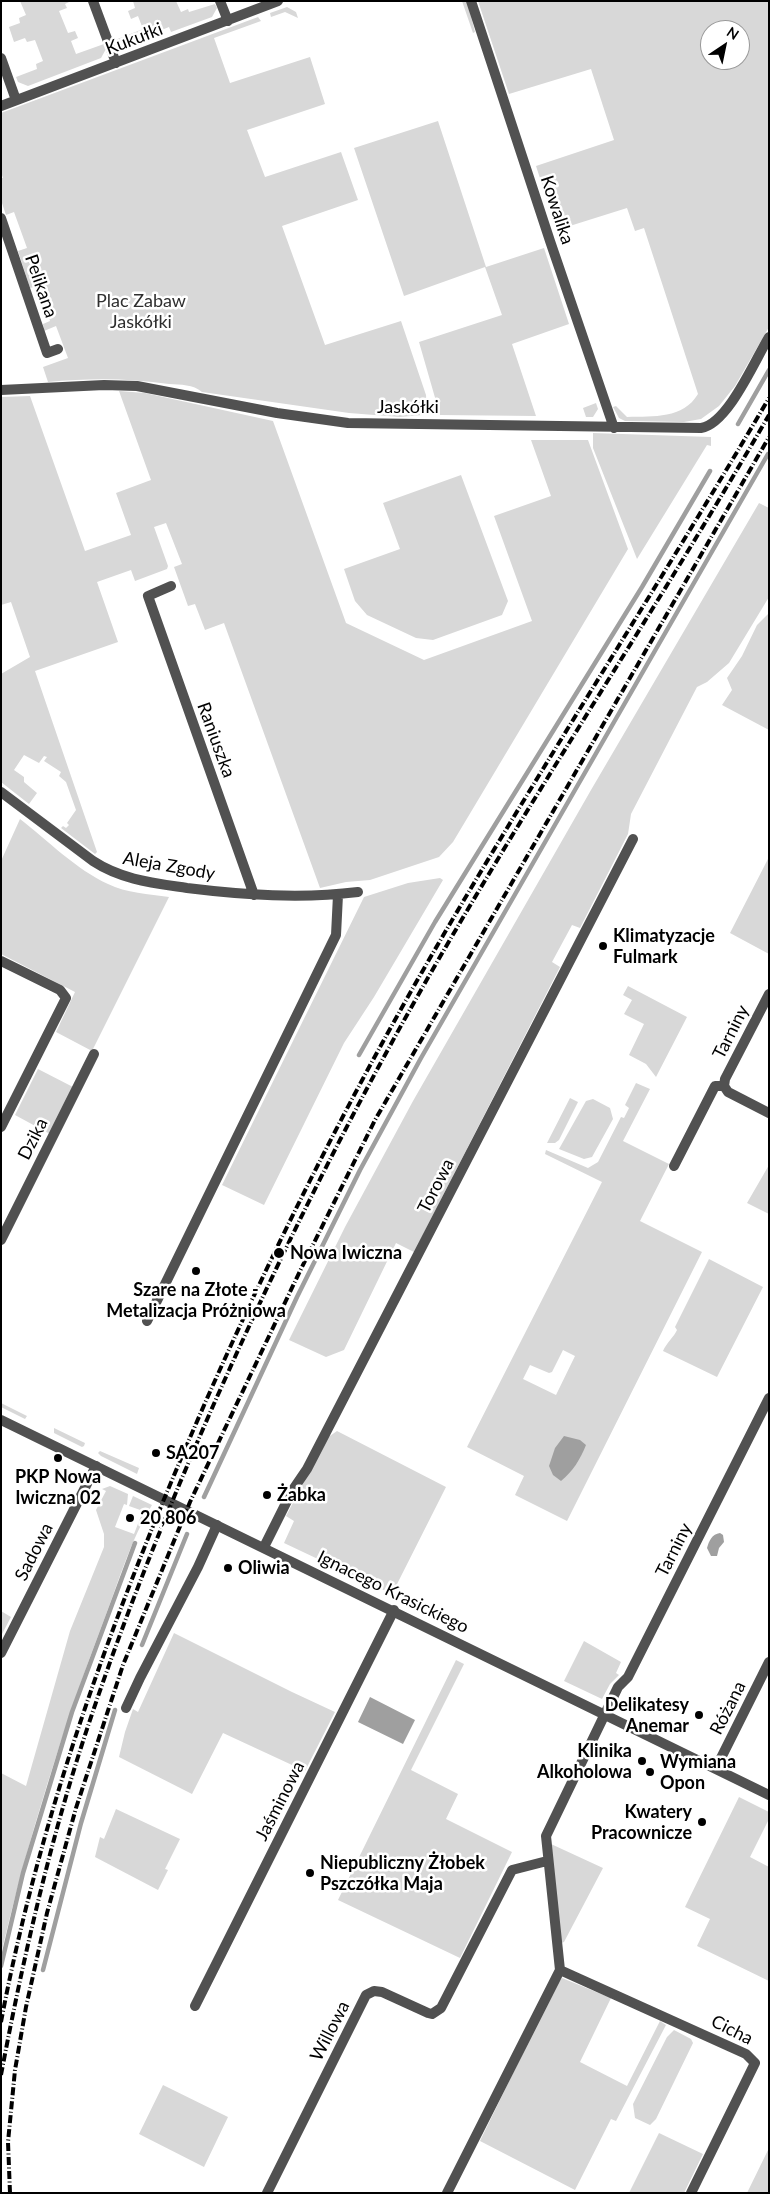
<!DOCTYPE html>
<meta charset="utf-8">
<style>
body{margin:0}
#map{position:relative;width:770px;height:2194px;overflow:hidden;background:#fff;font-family:Lato,sans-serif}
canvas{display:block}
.frame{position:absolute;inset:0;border:2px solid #000;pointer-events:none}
.north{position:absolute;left:700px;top:20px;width:50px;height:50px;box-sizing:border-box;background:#fff;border:1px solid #999;border-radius:50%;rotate:34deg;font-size:14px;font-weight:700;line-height:20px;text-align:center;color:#000}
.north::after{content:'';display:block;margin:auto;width:18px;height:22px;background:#000;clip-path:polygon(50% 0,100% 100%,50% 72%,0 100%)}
</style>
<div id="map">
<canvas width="770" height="2194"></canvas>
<div class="frame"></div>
<div class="north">N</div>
</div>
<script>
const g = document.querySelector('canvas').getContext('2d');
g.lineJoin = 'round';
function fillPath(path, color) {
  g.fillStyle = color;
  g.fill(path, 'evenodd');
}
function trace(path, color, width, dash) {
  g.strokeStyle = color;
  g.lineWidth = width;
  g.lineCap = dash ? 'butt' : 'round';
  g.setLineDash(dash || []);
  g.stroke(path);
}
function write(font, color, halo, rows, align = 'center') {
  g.font = font + ' Lato,sans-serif';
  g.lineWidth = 5;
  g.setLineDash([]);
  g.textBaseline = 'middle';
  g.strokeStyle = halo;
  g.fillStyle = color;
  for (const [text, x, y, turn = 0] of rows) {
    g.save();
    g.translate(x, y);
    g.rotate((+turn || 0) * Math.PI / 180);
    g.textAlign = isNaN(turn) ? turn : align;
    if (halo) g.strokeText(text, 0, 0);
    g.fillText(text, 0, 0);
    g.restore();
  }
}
fillPath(new Path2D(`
 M20,1h51l-6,3 2,4 -8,3 9,22 7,-2 3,7 -7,3 5,13 28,-10 2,5 -5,9 -73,28 -10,-4 -2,-5 21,-8 -1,-5 7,-3 -8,-21 -8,2 -2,-4 -11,4 -5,-15 11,-4 -1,-5 7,-3z
 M133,1h43l5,11 7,-3 1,3 26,-8 2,4 -5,9 -41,15 -2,-5 -10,4 2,5 -35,13 -9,-4 -2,-5 28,-11 -5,-13 -7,3 -3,-8 7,-3z
 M462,1h5l8,31 -2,1z
 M478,1h291v326l-34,59 -16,20 -18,13 -17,3 -59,-1 -6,-3 -6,-11 3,-1 11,11c27,-1 56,2 71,-23l-54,-166 -9,3 -8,-23 -70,22 -21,-64 78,-26 -23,-71 -82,25zM710,30h30v30h-30z
 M287,7l9,5 2,6 -13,-6 -14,5 -1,-4z
 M258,17l3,4 -47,17 16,45 80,-26 15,47 -78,26 18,47 76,-25 17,48 -76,26 43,119 76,-24 25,74 1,13 -5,7 -22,2 -51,-4 -147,-21c-9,-8 -21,-7 -33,-8 -41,-6 -80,-6 -121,-2l-5,-15 25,-9 -12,-32 -12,5 -1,-7 7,-3 -12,-35 -8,2 -12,-37 9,-3 -13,-36 -8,3 -5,-15v-22h2l-2,-6v-59z
 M438,121l48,146 58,-19 25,76 -57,20 24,72 -96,-1 -21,-73 83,-27 -17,-48 -81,29 -50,-148z
 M119,391l26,2 128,28 73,202 78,37 108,-39 -38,-105 57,-20 -20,-56h57l40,109 -175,293 -14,15 -69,23 -24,2 -26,6 -96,-265 -19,7 -10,-26 -7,2 -14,-39 8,-3 -16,-41 -12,4 14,39 -1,3 -32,12 -4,-11 -34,12 21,60 -83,29 62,181 -2,2 -34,-26 2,-2 3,2 3,-3 -2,-2 9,-13 -10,-28 -7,-6 2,-4 -17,-11 3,-4 -3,-1 -5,7 -15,-8 -10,15 10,7v5l13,11 -8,11 -28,-22v-108l29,-17 -19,-55 -10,3v-208l29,-1 55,155 46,-16 -15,-42 35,-13z
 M596,403l2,6 -5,8h-7l-3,-9z
 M593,433l118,4v9l-4,-1 -70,114 -44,-111z
 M461,475l47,126 -6,14 -69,25 -17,-2 -49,-23 -12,-14 -11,-32 56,-20 -17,-46z
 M759,503l10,5v89l-40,66 -22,19 -10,5 -66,127 -3,20 -48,94 -8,-3 -20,37 8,5 -146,285 -18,-9 -52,107 -18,7 -37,-17 56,-113 68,-126 178,-311z
 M769,613v117l-47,-25 10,-15 -5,-12 15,-22 15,-31z
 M20,819c27,21 57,51 88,65 18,9 41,10 61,13l-77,154 -36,-19 19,-40 -74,-38v-93z
 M769,857v97l-39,-21z
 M440,878l3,2 -69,117 -30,46 -80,162 -42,-20 142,-288 44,-14z
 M628,986l59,31 -31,60 -10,-13 -17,-9 15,-31 -20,-10 8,-14 -9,-5z
 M38,1069l35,18 -23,47 -35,-19z
 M636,1083l14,6 -27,52 46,23 -29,57 62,31 -135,269 -52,-26 9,-19 -57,-29 135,-265 -57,-28 1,-4 42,18 10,-6 23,-45 3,1 5,-10 -4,-3zM563,1350l12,6 -19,39 -33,-16 7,-14 19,8 3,-1z
 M570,1098l8,4 -19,38 -4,3h-8z
 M593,1099l17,9 3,11 -21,38 -8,2 -25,-10 27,-48z
 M769,1165v49l-22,-11z
 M709,1259l54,28 -46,90 -54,-26c4,-9 11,-14 14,-21l-2,-3z
 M1,1403l26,13 -2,3 -24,-12z
 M54,1428l31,15 -1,3 -2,1 -28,-14z
 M337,1431l109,56 -54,107 -108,-51 10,-22 -8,-5 41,-78z
 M100,1451l39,17 -2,6 -36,-18 -3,-3z
 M110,1486l18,8 -1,11 -3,-1 -9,23 19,7 9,-23 -14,-5 4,-10 19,9c-21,34 -33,75 -47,112 -42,110 -77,222 -104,337v-181l25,13 44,-155 34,-84v-13l-8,-24 10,-19 -4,-2z
 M1,1611l10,6 -10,19z
 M174,1633l118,59 43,20 -30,59 -82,-38 -31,61 -73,-37 6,-25 8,-23 5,3z
 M584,1641l37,21 -5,11 3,2 -9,9 -8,15 -38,-18z
 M456,1660l8,4 -53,106 47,24 -12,25 66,33 -52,106 -122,-58z
 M739,1797l30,15v7l-19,38 19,10v114l-72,-35 13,-27 -25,-12z
 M116,1809l64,30 -15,30 3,1 -10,20 -63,-33 5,-20 4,2z
 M551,1844l52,24 -39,74 -3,1z
 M562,1978l49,20 -31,64 47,24 33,-65 6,4 -50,96 -5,-2 -36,71 -95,-49 75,-154z
 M674,2030l17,9 2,4 -37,76 -6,6 -15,-7 -2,-14 34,-67z
 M163,2085l65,32 -24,50 -65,-33z
 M659,2133l44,21 -19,39h-55z
 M769,2148v45h-22z`), '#d8d8d8');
fillPath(new Path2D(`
 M564,1436l16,4 6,5c-6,15 -13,26 -25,36l-8,-6 -4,-9 6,-18z
 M720,1533l3,2 1,7 -5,6 -2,8h-6l-4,-8c2,-7 5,-14 13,-15z
 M370,1697l45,23 -12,24 -45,-22z`), '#9f9f9f');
trace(new Path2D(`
 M738,424l31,-54
 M359,1055l76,-133 207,-335 68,-116
 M204,1497l93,-200 63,-127 61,-112 347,-604
 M142,1645l45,-111
 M1,1966l22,-93 49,-161 63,-169
 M43,1970l38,-147 34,-113`), '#9f9f9f', 4.5);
trace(new Path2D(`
 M93,1l23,62
 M220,1l8,20
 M471,1l79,240 64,187
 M1,58l15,42
 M1,106l277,-105
 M1,218l46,135 11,-4
 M1,390l103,-5 33,1 140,27 71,10 353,5c27,-4 54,-68 68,-91
 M171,586l-23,10 106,299
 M1,792l92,69c29,19 61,22 94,27 57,7 114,11 171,4
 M1,961l59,29 6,8 -65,129
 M769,994l-44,85 -1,7 4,6 41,21
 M674,1166l41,-80h9
 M1,1240l93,-186
 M147,1321l189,-386 2,-40
 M264,1547l28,-56 15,-22 326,-630
 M1,1653l95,-187
 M126,1708l14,-30 58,-111 19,-42
 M716,1768l53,-106
 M560,1970l186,84 9,9 -64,130
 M195,2006l199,-396
 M267,2193l99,-198 8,-4 8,1 46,21 4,1 9,-6 71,-138 35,-9
 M447,2193l113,-223 -14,-134 72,-149 10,-10 141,-279`), '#515151', 10);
trace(new Path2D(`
 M1,1420l768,375`), '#515151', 10);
trace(new Path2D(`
 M1,2022c41,-217 119,-426 208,-628 65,-146 137,-290 217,-429 110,-191 231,-376 343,-567
 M1,2075c20,-106 44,-212 76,-315 38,-120 85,-238 136,-354 66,-149 139,-296 220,-437 108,-188 228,-367 336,-554
 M10,2193l-2,-51 7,-72 11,-63 21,-94 29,-105 47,-143 67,-163 110,-231 75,-151 394,-683`), '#000', 4, [8, 2.5, 1, 2.5]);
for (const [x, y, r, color] of [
 [603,946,5,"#000"],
 [279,1253,6,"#000"],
 [196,1271,5,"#000"],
 [156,1453,5,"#000"],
 [58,1458,5,"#000"],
 [267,1495,5,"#000"],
 [130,1518,5,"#000"],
 [228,1568,5,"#000"],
 [699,1715,5,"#000"],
 [642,1761,5,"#000"],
 [650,1772,5,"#000"],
 [702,1822,5,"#000"],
 [310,1873,5,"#000"]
]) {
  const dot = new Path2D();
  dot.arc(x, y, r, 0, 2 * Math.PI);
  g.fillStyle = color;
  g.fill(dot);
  trace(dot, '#fff', 2);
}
write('18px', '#000', '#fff', [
 ["Kukułki",134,39,-21],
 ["Kowalika",557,210,72],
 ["Pelikana",41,286,71],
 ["Jaskółki",408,407],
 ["Raniuszka",216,740,70],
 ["Aleja Zgody",169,866,10],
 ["Tarniny",731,1032,-63],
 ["Dzika",33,1139,-63],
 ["Torowa",436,1186,-63],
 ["Tarniny",674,1550,-63],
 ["Sadowa",34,1552,-63],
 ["Ignacego Krasickiego",393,1592,26],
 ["Różana",728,1708,-63],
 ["Jaśminowa",280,1801,-63],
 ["Cicha",732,2030,27],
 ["Willowa",330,2031,-63]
]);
write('18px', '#2f2f2f', '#fff', [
 ["Plac Zabaw",141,301],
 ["Jaskółki",141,322]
]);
write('bold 18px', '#000', '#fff', [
 ["Klimatyzacje",613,936],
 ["Fulmark",613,957],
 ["Nowa Iwiczna",290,1253],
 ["Szare na Złote -",196,1290,"center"],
 ["Metalizacja Próżniowa",196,1311,"center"],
 ["SA207",166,1453],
 ["PKP Nowa",58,1477,"center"],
 ["Iwiczna 02",58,1498,"center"],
 ["Żabka",277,1495],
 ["20,806",140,1518],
 ["Oliwia",238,1568],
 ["Delikatesy",689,1705,"right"],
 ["Anemar",689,1726,"right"],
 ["Klinika",632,1751,"right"],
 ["Alkoholowa",632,1772,"right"],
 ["Wymiana",660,1762],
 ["Opon",660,1783],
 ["Kwatery",692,1812,"right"],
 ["Pracownicze",692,1833,"right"],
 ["Niepubliczny Żłobek",320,1863],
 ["Pszczółka Maja",320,1884]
], 'left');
</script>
